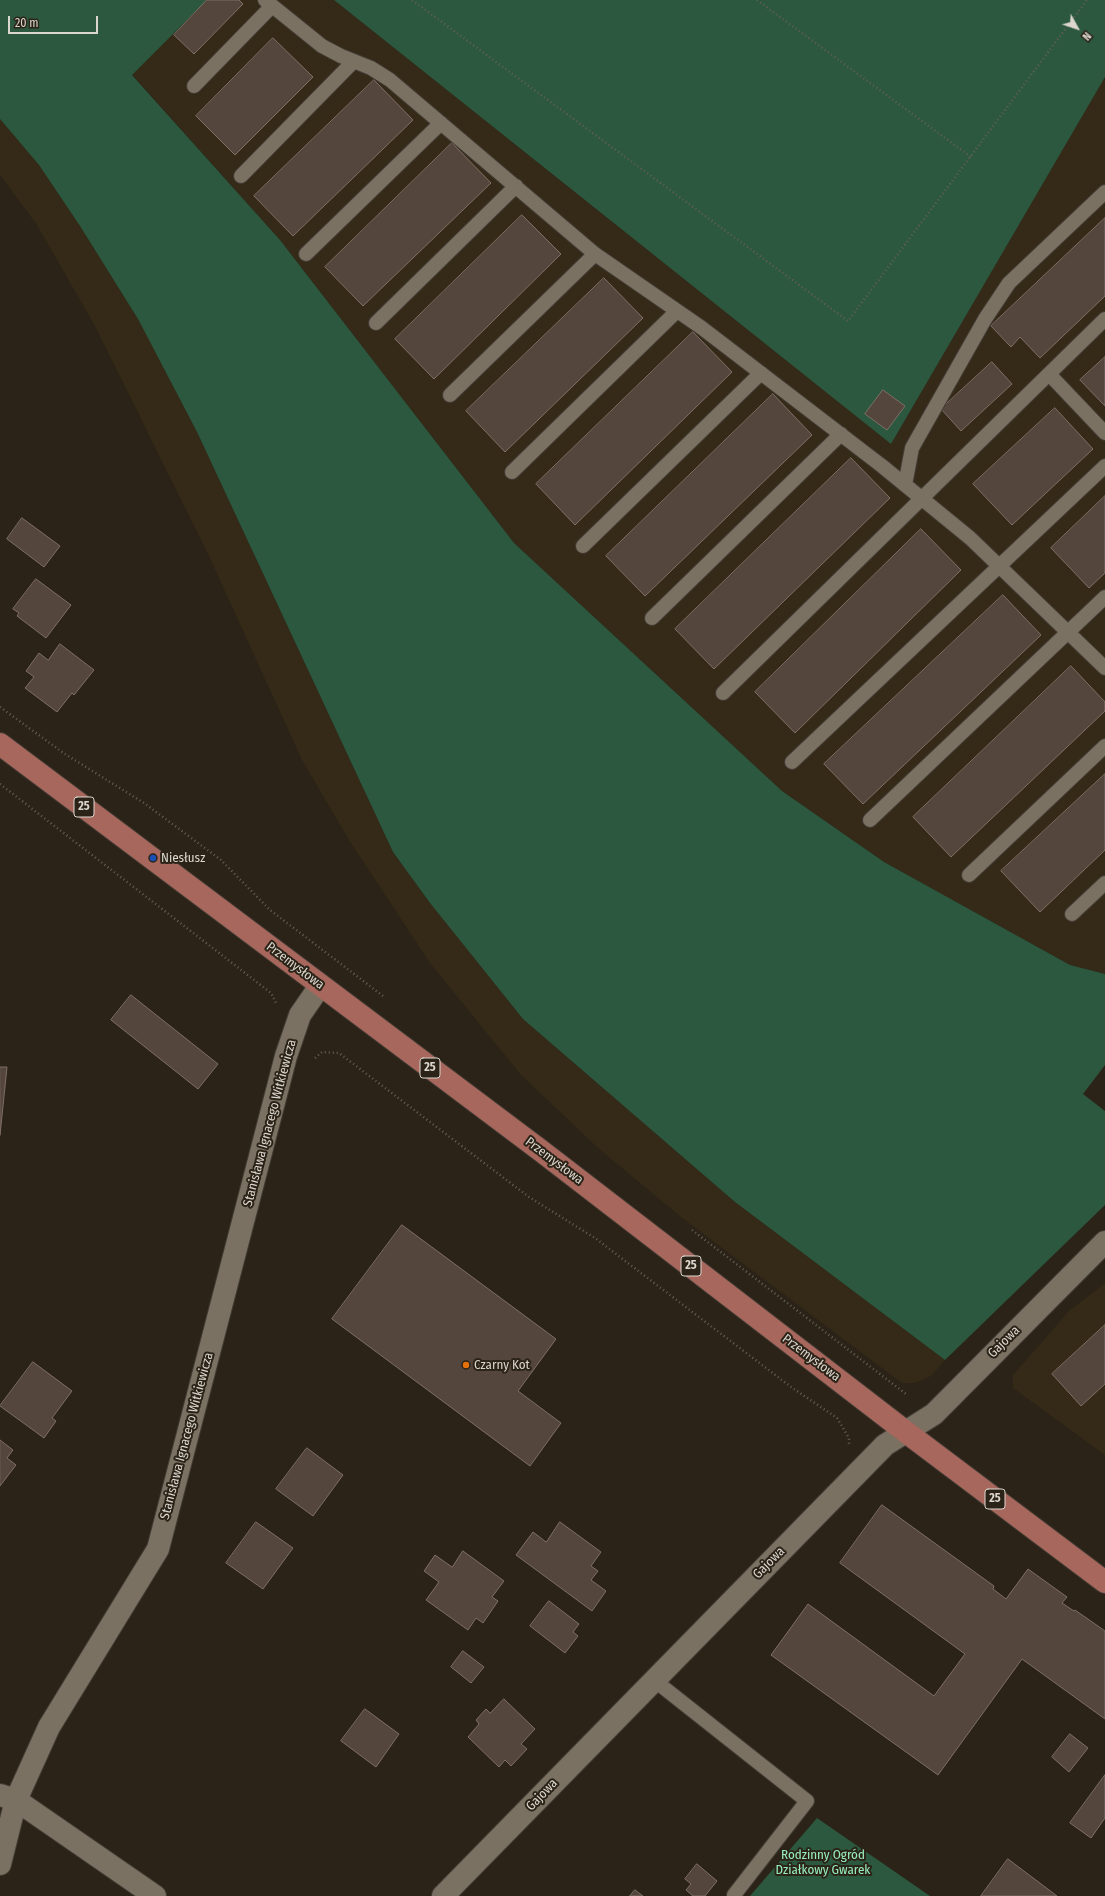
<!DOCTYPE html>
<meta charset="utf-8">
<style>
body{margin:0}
#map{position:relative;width:1105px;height:1896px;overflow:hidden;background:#2b2317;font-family:"Fira Sans Condensed",sans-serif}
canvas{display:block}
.north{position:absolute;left:1057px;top:8px;width:40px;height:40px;-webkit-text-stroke:3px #2b2317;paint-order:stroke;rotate:130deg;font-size:11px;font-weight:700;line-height:16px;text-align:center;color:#dbd6ce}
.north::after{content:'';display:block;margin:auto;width:14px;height:18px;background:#dbd6ce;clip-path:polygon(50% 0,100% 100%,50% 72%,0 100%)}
.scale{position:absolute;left:8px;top:16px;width:90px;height:18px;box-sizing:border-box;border:2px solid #dbd6ce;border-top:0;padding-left:5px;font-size:12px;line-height:14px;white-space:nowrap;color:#dbd6ce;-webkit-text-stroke:3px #2b2317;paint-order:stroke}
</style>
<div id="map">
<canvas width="1105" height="1896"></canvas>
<div class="north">N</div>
<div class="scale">20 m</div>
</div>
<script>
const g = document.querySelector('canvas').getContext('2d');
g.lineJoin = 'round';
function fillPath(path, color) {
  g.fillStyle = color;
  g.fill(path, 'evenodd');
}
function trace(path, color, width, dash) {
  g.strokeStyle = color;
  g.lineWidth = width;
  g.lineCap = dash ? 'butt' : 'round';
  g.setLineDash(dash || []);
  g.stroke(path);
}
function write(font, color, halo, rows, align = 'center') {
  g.font = font + ' "Fira Sans Condensed",sans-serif';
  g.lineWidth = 4;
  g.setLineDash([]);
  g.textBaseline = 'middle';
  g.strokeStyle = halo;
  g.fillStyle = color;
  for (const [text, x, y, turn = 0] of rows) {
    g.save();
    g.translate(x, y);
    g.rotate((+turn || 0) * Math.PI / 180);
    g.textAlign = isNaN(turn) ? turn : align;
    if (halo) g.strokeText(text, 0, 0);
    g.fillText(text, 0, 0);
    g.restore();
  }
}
fillPath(new Path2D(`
 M207,0h127l557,444 212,-364 2,1v893l-35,-9 -186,-103 -102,-71 -268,-248 -234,-303 -148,-166z
 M0,119l39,46 41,61 58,93 59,113 196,420 37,51 93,116 212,183 210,158 -14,16 -16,7h-13l-221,-166 -83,-69 -77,-73 -91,-112 -81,-123 -47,-80 -93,-204 -114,-230 -58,-101 -37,-50z
 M1105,1283v172l-92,-67v-13l56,-64z`), '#352a18');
fillPath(new Path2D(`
 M0,0h207l-75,75 148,165 234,303 268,248 102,71 186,103 35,9v91l-22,29 22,17v94l-160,155 -210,-158 -212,-183 -93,-116 -37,-51 -196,-420 -59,-113 -58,-93 -41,-61 -39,-46z
 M334,0h771v77l-214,367z
 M817,1818l113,78h-180z`), '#2b583f');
const building = new Path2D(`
 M207,0h32l4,4 -49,50 -20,-19z
 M273,38l40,39 -78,78 -39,-39z
 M374,80l39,40 -120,116 -39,-40z
 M452,143l39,40 -128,123 -38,-39z
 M522,215l39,39 -127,125 -39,-40z
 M1105,218v78l-65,62 -20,-21 -9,10 -20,-21z
 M604,278l39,40 -138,134 -39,-41z
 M693,332l39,40 -157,153 -39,-41z
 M1105,357v49l-25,-26z
 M992,362l20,22 -51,47 -20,-22z
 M883,390l22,16 -18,24 -22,-16z
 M773,394l39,41 -167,161 -39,-40z
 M1055,408l38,41 -81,76 -39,-41z
 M851,458l39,40 -176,171 -39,-40z
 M1105,496v77l-16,15 -38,-40z
 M22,518l38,28 -16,21 -37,-28z
 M921,529l40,41 -166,163 -40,-41z
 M36,579l35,26 -25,33 -29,-22 2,-3 -6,-4z
 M1003,595l38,40 -178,169 -39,-40z
 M60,644l34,26 -20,25 -2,-2 -15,19 -32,-24 9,-11 -8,-6 13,-18 9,7z
 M1071,666l34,36v9l-154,146 -38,-40z
 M1105,774v76l-65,62 -39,-41z
 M131,995l87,69 -20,25 -87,-69z
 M0,1067h7l-7,68z
 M402,1225l154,114 -38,52 43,32 -31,43 -198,-147z
 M1105,1325v59l-24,22 -29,-32z
 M33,1362l39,29 -20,27 4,3 -12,17 -44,-32z
 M0,1440l13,10 -6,8 9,7 -16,21z
 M307,1448l36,27 -30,41 -37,-27z
 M882,1505l112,81 -1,3 13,10 22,-30 39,28 -5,6 12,8 1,-1 30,21v88l-83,-60 -84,116 -167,-120 37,-51 126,92 31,-42 -125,-91z
 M256,1522l37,26 -30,41 -37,-26z
 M560,1522l41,30 -10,14 7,5 -7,9 15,11 -14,20 -76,-56 17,-23 13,10z
 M463,1551l41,30 -12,16 6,4 -15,22 -7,-5 -8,12 -42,-30 13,-18 -15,-11 11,-16 17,12z
 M549,1601l30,23 -6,8 5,4 -13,17 -35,-27z
 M463,1651l21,16 -13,16 -20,-16z
 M504,1699l31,30 -14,15 6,5 -16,17 -6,-6 -6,7 -31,-30 11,-13 -3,-4 10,-11 4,4z
 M365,1709l34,25 -23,33 -35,-26z
 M1070,1734l18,14 -19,24 -17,-15z
 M1105,1775v43l-14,20 -21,-15z
 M1008,1859l49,37h-76z
 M697,1864l20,17 -12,15h-12l-7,-6 5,-6 -6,-5z
 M635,1890l8,6h-13z`);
fillPath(building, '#54463d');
trace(building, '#7f6f66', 1);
const service = new Path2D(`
 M265,0l57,46 19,10 30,12 19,12 205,174 107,74 180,138 88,72 135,130
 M194,86l78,-80
 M241,176l113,-115
 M306,254l135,-131
 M376,323l140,-137
 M1049,374l56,59
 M450,395l145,-141
 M512,472l165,-161
 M905,485l7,-37 73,-129 24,-36 96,-91
 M583,546l178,-173
 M652,618l189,-184
 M723,693l382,-374
 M792,762l313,-296
 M870,820l235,-223
 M969,875l136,-129
 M1072,914l33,-31
 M654,1680l153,121 -73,94`);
const minor = new Path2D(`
 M0,1795l16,5 139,96
 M0,1864l16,-64 33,-73 109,-178 128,-493 14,-41 20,-29
 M443,1896l442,-451 49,-31 171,-172`);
const primary = new Path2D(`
 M0,744l540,406 366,282 199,150`);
trace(service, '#433c34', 16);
trace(minor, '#433c34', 24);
trace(primary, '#433c34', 24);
trace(new Path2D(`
 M412,0l436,321 239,-321
 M757,0l214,157
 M0,707l65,47 79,49 77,57 49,50 113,86
 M0,784l271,209 5,10
 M315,1058l7,-6 17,1 190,144 66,41 196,149 46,31 12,20v6
 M692,1230l214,164`), '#665f54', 2.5, [1, 3]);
trace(service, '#7a7163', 14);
trace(minor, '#7a7163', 22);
trace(primary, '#a8675d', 22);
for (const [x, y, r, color] of [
 [153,858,4,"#1a4fb4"],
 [466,1365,4,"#e8710a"]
]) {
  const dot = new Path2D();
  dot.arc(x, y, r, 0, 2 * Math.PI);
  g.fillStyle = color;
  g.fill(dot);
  trace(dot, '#2b2317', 1.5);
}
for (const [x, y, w] of [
 [84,807,20],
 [430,1068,20],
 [691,1266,20],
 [995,1499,20]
]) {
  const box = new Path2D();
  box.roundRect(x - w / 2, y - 10, w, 20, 3);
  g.fillStyle = '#2b2317';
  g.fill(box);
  trace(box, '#dbd6ce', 1);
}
write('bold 12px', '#dbd6ce', null, [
 ["25",84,807],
 ["25",430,1068],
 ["25",691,1266],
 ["25",995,1499]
]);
write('13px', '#dbd6ce', '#2b2317', [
 ["Niesłusz",161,858],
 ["Czarny Kot",474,1365]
], 'left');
write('13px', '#dbd6ce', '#2b2317', [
 ["Przemysłowa",295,966,37],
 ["Stanisława Ignacego Witkiewicza",270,1123,-75],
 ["Przemysłowa",554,1161,37],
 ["Gajowa",1004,1342,-45],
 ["Przemysłowa",811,1358,37],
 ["Stanisława Ignacego Witkiewicza",187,1436,-75],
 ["Gajowa",769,1563,-45],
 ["Gajowa",542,1795,-46]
]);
write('13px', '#97eebd', '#2b2317', [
 ["Rodzinny Ogród",823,1855],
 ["Działkowy Gwarek",823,1870]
]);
</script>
